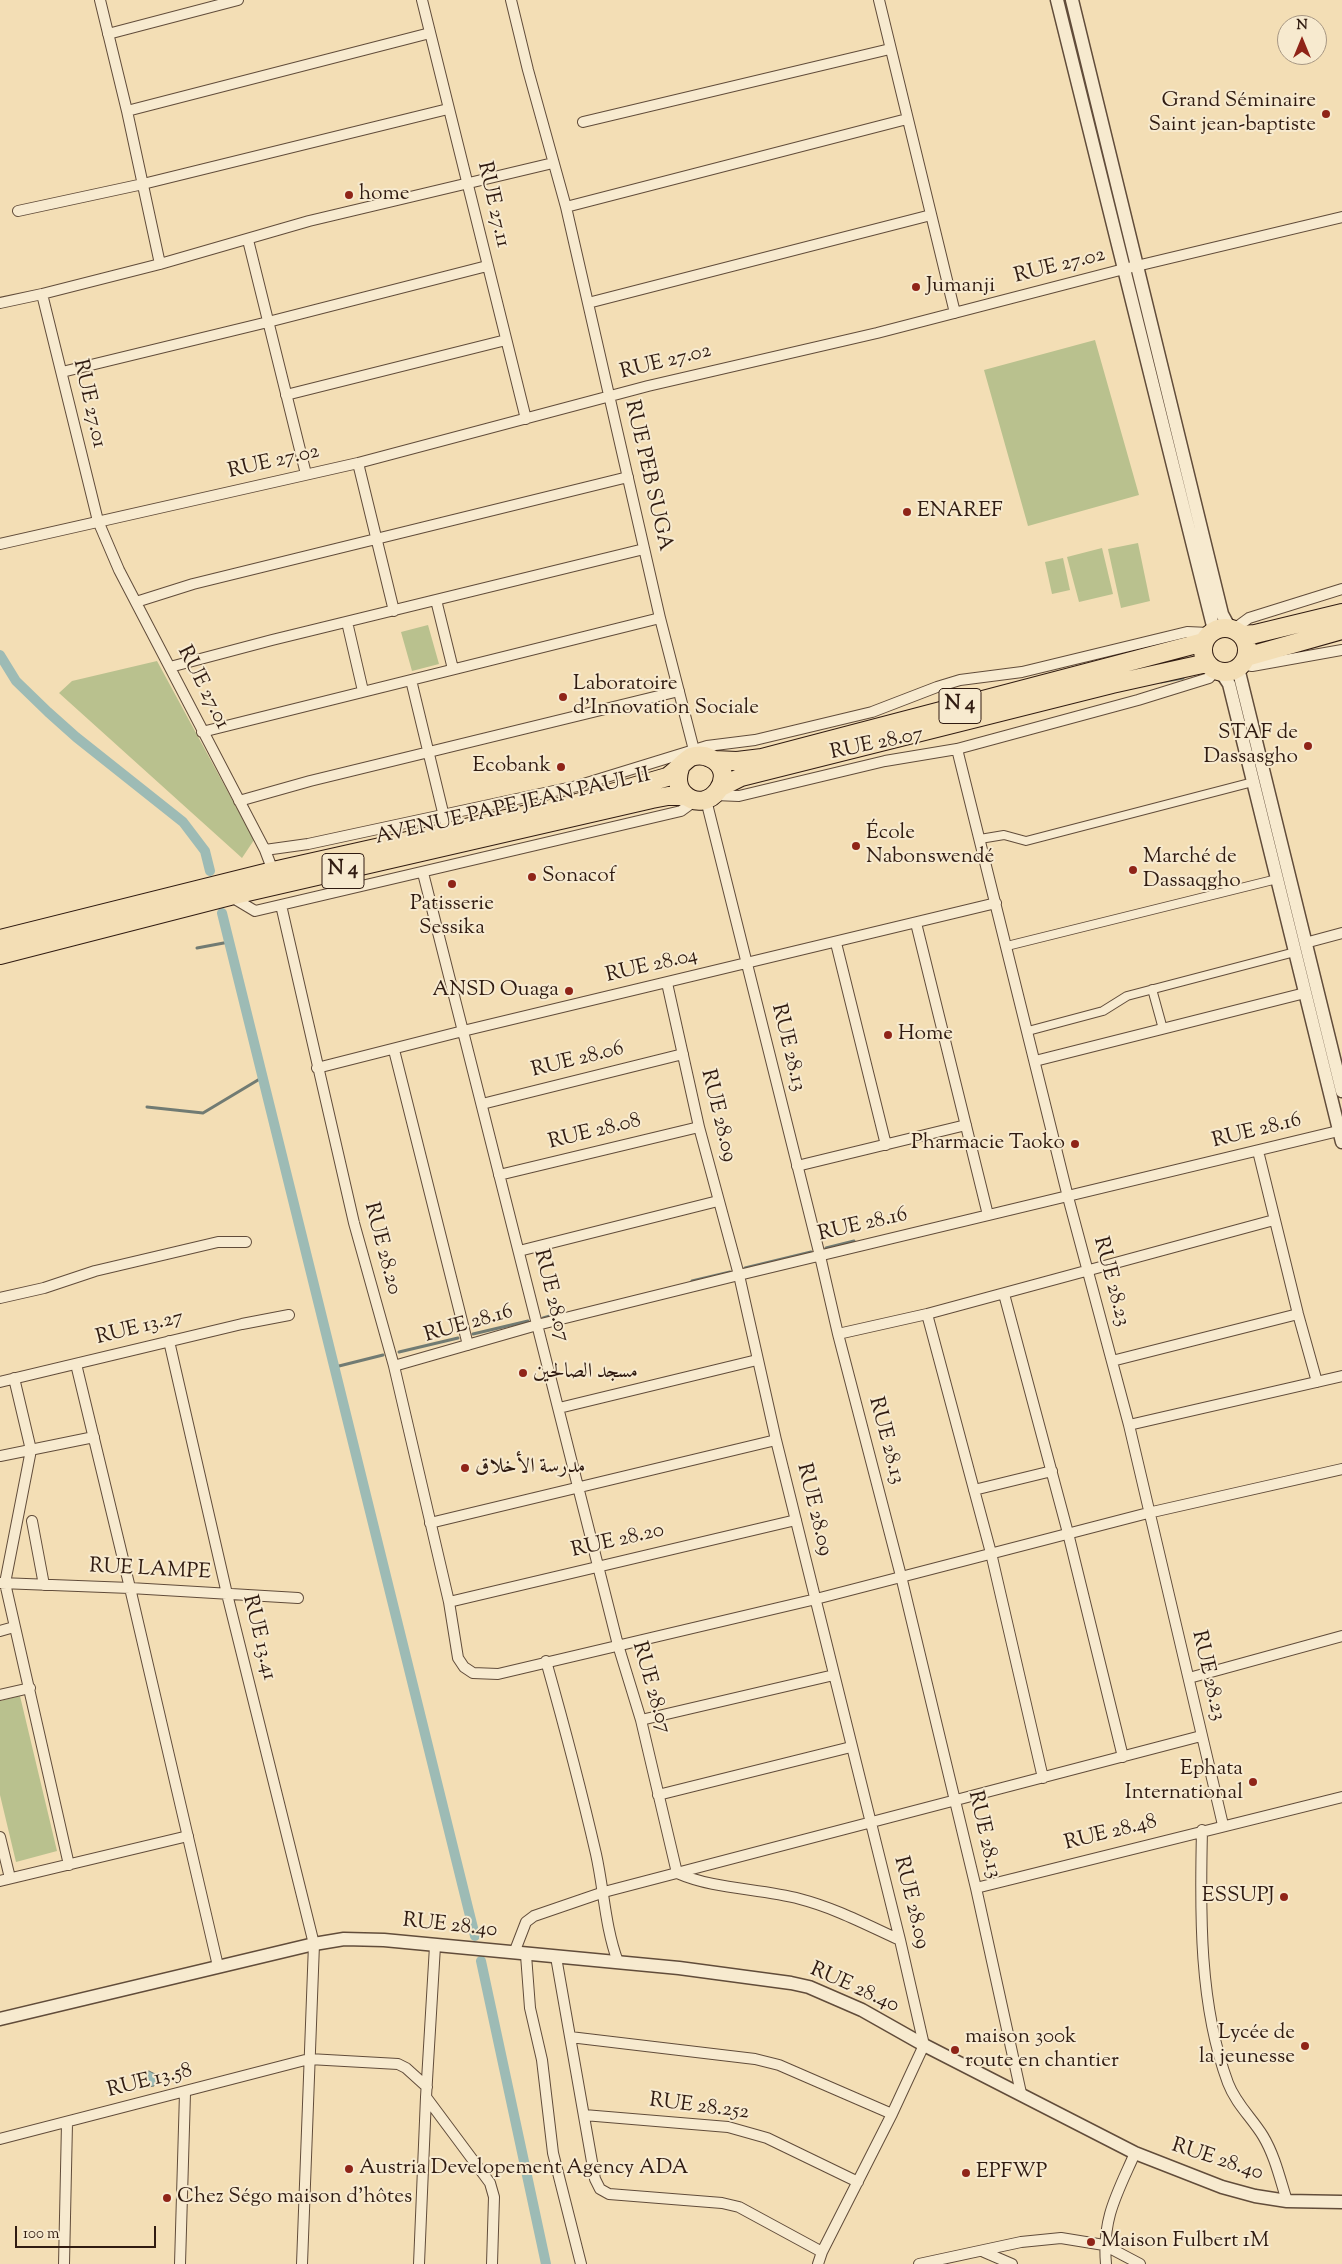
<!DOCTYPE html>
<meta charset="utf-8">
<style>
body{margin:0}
#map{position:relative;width:1342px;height:2264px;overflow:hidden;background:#f3deb5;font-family:"Sorts Mill Goudy",serif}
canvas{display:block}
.north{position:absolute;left:1277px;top:15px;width:50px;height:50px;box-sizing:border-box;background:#f7eacf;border:1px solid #a79783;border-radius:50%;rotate:0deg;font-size:14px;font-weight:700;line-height:20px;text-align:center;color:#301b11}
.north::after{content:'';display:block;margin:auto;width:18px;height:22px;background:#8f2418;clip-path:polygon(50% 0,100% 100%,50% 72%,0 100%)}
.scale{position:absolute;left:15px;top:2226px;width:141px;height:22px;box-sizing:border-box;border:2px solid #301b11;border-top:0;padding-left:6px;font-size:15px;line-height:18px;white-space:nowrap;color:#301b11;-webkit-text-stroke:4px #f7eacf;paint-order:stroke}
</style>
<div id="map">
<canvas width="1342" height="2264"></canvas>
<div class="north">N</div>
<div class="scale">100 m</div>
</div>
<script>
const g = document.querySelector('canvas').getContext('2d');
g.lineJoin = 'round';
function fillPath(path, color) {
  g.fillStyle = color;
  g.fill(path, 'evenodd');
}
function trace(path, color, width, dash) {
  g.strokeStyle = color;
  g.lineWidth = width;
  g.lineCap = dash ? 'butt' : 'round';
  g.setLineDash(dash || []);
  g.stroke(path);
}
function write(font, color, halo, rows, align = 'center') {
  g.font = font + ' "Sorts Mill Goudy",Amiri,serif';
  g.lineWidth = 4;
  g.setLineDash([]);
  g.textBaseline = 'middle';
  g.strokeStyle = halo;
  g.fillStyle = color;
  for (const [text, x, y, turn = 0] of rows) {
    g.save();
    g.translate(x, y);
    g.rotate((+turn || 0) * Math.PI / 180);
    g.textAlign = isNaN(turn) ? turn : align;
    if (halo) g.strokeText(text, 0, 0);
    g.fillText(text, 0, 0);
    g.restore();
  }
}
fillPath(new Path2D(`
 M1095,340l44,155 -111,31 -44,-156z
 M1138,543l12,58 -29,7 -13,-59z
 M1102,548l11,46 -34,8 -12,-45z
 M1063,558l7,32 -18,4 -7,-32z
 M428,625l11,39 -27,7 -11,-39z
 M157,661l97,179 -12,18 -183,-165 13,-12z
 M20,1696l37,155 -41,11 -16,-67v-94z`), '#b9c18e');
const water = new Path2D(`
 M149,2071l6,3 2,7 -3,5 -6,1 -3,-12z`);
fillPath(water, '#9dbbb5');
trace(water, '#717b73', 1);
trace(new Path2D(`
 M1161,682l22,-4
 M197,948l32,-6
 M147,1107l56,6 60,-36
 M826,1248l28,-7
 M745,1268l66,-16
 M692,1281l38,-9
 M543,1318l7,-2
 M473,1334l55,-13
 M399,1352l59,-14
 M335,1367l48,-12`), '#717b73', 3);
trace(new Path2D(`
 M0,655l16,26 32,31 28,25 107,85 22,29 5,20
 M222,913l253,1023
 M481,1961l65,303`), '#9dbbb5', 10);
const pedestrian = new Path2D(`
 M980,839l24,-4 22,6 227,-59
 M1007,946l270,-67
 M1152,989l11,40
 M1028,1031l75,-20 24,-15 168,-44`);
const minor = new Path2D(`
 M100,0l27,111 33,153
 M422,0l104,419
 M511,0l17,70 38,137 94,411 35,136
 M879,0l76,313
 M108,34l130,-34
 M127,111l303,-78
 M583,122l307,-73
 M566,207l341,-88
 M18,211l125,-27 305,-75
 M248,240l58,234
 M42,294l56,227 21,49 146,280 8,21
 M0,303l42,-9 118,-30 149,-43 244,-58
 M588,303l343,-88
 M62,372l206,-50 219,-56
 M286,395l220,-55
 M358,463l36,148
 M0,544l358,-81 290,-77 229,-53 247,-64 218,-52
 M436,600l17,69
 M136,602l57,-18 435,-107
 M347,622l16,69
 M1234,629l15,-11 93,-29
 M1242,664l10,2 90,-16
 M170,667l102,-27 372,-91
 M411,680l37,153
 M202,732l458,-114
 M957,749l111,448 61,228 94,400
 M715,795l24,1 146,-35 72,-12 181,-49 71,-22 7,-8
 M706,800l114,456 18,78 63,242 75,312 45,205
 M239,801l71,-20 369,-90
 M265,850l43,-6 269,-58 130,-40 48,-6 117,-28 65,-25 23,-7 62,-8 165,-40 22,1
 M423,873l195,772 23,75 36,153c39,17 82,15 123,26 35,9 67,26 100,41
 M230,896l25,15 426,-100 15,-11
 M281,905l73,318 40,143 55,236 9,56 6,9 9,6 25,1 318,-75 332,-86 194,-44
 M916,923l72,292
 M836,943l50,202
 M1305,943l37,-10
 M667,983l32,144 40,148 37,165 124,500 24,105 -32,69 -70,138 -4,12
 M394,1050l74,295
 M1035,1061l270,-68
 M317,1068l146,-37 533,-128
 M482,1104l201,-50
 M1258,1151l40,163 19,68
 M797,1166l169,-41
 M499,1175l200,-48
 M519,1251l199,-50
 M1004,1294l64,239 55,224
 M0,1298l44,-10 51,-17 123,-29h28
 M927,1314l64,239 52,225
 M838,1334l89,-20 347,-94
 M169,1341l58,253 87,350 -12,320
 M1112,1361l186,-47
 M76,1364l54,224 88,378
 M394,1366l143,-41 202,-50 603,-145
 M14,1378l17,72 -26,133 64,282
 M0,1382l242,-58 47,-9
 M559,1408l198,-48
 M1129,1425l213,-49
 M0,1456l94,-19
 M974,1490l78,-19
 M32,1521l12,64
 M430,1523l346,-83
 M0,1583l130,5 168,10
 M449,1602l347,-82
 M0,1631l14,-4
 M546,1661c18,64 35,128 50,193 8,36 9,73 22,108
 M1189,1678l153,-42
 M0,1695l30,-7
 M641,1720l193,-45
 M658,1795l193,-48
 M1202,1830c-2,83 -3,175 26,253 8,21 24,35 35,53 12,20 17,43 24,65
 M0,1837l10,41
 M0,1881l188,-45
 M976,1888l366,-91
 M435,1946l-9,151 64,86 4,14 -2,67
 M514,1953l12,-31 8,-6 70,-24 597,-156
 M526,1955l4,53 12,52 11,93 28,111
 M556,1957l39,222 5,10 9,5 113,9 17,4 83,45
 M570,2037l185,22 24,6 113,49
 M584,2115l144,12 39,11 91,44
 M0,2139l309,-80 89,5 8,4 21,19
 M984,2252l28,12
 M64,2264l3,-141
 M180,2264l5,-171
 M419,2264l7,-167
 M919,2264l102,-22 40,-4 43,7 36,19
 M1106,2264c-4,-46 11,-70 29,-111`);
const tertiary = new Path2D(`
 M1057,0l157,630
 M1072,0l150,614 7,13
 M1238,668l104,423
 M1221,672l8,12 113,458
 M0,2019l314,-75 30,-5 40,1 295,28 112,15 18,4 53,23 62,35 211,108 87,34 33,9 32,5 55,1`);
const trunk = new Path2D(`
 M1203 650a22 22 0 1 1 44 0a22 22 0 1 1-44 0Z
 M1242,635l13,-1 87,-21
 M1246,657l96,-27
 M714,760l23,1 25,-3 442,-116
 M721,787l20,-10 371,-93 95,-21
 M0,939l273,-68 304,-68 90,-26c8,-5 17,-16 24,-20 6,-2 13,-2 19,1 31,14 -1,60 -26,36 -7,-7 -7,-17 -4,-26
 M0,955l230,-59 422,-97 16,-3h18`);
trace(pedestrian, '#614c3a', 10);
trace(minor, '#614c3a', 12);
trace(tertiary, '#614c3a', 15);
trace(trunk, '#301b11', 20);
trace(pedestrian, '#f7eacf', 8);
trace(minor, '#f7eacf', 10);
trace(tertiary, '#f7eacf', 12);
trace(trunk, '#f3deb5', 18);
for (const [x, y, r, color] of [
 [1326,114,5,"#8f2418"],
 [349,195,5,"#8f2418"],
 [916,287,5,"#8f2418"],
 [907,512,5,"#8f2418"],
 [563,697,5,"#8f2418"],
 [1308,746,5,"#8f2418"],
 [561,767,5,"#8f2418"],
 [856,846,5,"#8f2418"],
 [1133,870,5,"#8f2418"],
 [532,877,5,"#8f2418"],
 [452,884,5,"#8f2418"],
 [569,991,5,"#8f2418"],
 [888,1035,5,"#8f2418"],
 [1075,1144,5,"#8f2418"],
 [523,1373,5,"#8f2418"],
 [465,1468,5,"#8f2418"],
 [1253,1782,5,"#8f2418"],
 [1284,1897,5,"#8f2418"],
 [1305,2046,5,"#8f2418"],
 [955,2050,5,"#8f2418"],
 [349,2169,5,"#8f2418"],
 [966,2173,5,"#8f2418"],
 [167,2198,5,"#8f2418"],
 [1091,2242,5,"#8f2418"]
]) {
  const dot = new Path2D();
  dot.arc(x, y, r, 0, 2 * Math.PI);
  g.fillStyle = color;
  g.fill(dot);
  trace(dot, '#f7eacf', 2);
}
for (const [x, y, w] of [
 [960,706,42],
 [343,871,42]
]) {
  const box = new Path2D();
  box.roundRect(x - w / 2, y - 17.5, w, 35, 4);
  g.fillStyle = '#f7eacf';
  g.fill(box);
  trace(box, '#301b11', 1);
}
write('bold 20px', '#301b11', null, [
 ["N 4",960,706],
 ["N 4",343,871]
]);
write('21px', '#301b11', '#f7eacf', [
 ["Grand Séminaire",1316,102,"right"],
 ["Saint jean-baptiste",1316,126,"right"],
 ["home",359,195],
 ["Jumanji",926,287],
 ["ENAREF",917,512],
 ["Laboratoire",573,685],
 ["d'Innovation Sociale",573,709],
 ["STAF de",1298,734,"right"],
 ["Dassasgho",1298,758,"right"],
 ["Ecobank",551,767,"right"],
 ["École",866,834],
 ["Nabonswendé",866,858],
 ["Marché de",1143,858],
 ["Dassaqgho",1143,882],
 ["Sonacof",542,877],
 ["Patisserie",452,905,"center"],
 ["Sessika",452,929,"center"],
 ["ANSD Ouaga",559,991,"right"],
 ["Home",898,1035],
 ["Pharmacie Taoko",1065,1144,"right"],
 ["مسجد الصالحين",533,1373],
 ["مدرسة الأخلاق",475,1468],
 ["Ephata",1243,1770,"right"],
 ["International",1243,1794,"right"],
 ["ESSUPJ",1274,1897,"right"],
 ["Lycée de",1295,2034,"right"],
 ["la jeunesse",1295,2058,"right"],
 ["maison 300k",965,2038],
 ["route en chantier",965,2062],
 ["Austria Developement Agency ADA",359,2169],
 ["EPFWP",976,2173],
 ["Chez Ségo maison d'hôtes",177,2198],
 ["Maison Fulbert 1M",1101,2242]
], 'left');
write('21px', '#301b11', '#f7eacf', [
 ["RUE 27.11",492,205,77],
 ["RUE 27.02",1060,267,-14],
 ["RUE 27.02",666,363,-14],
 ["RUE 27.01",88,404,77],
 ["RUE 27.02",274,463,-13],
 ["RUE PEB SUGA",647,476,77],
 ["RUE 27.01",202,688,63],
 ["RUE 28.07",877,745,-12],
 ["AVENUE PAPE JEAN PAUL II",513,808,-13],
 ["RUE 28.04",652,967,-13],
 ["RUE 28.13",787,1048,76],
 ["RUE 28.06",578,1061,-14],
 ["RUE 28.09",717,1116,76],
 ["RUE 28.16",1257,1132,-14],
 ["RUE 28.08",595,1133,-14],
 ["RUE 28.16",863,1226,-13],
 ["RUE 28.20",381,1249,75],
 ["RUE 28.23",1110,1282,75],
 ["RUE 28.07",550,1296,76],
 ["RUE 28.16",469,1325,-16],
 ["RUE 13.27",140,1329,-14],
 ["RUE 28.13",885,1441,75],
 ["RUE 28.09",813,1510,76],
 ["RUE 28.20",618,1542,-13],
 ["RUE LAMPE",150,1571,3],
 ["RUE 13.41",258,1638,76],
 ["RUE 28.23",1207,1676,77],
 ["RUE 28.07",650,1688,74],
 ["RUE 28.48",1111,1834,-14],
 ["RUE 28.13",983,1835,77],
 ["RUE 28.09",910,1903,76],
 ["RUE 28.40",450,1927,6],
 ["RUE 28.40",854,1989,24],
 ["RUE 13.58",150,2082,-14],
 ["RUE 28.252",699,2108,7],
 ["RUE 28.40",1217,2161,18]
]);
</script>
